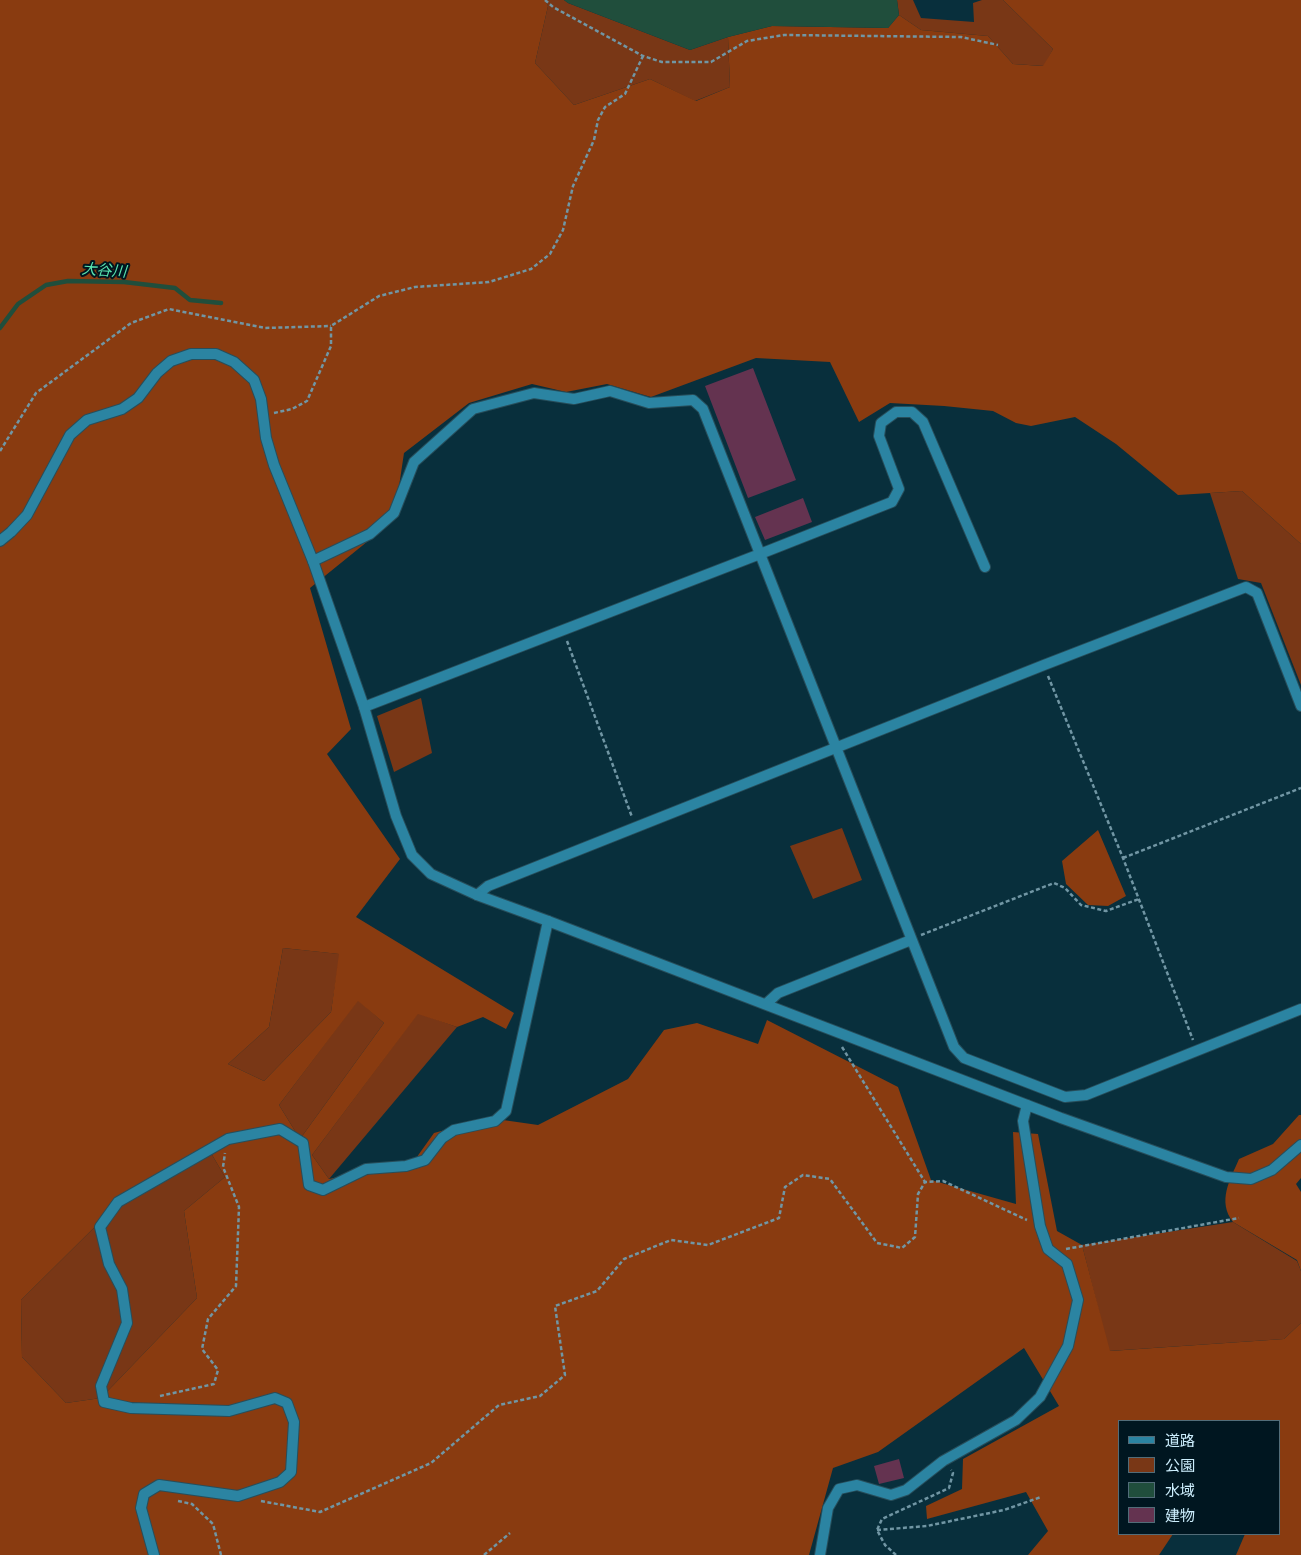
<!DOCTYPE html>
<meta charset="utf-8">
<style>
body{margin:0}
#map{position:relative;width:1301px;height:1555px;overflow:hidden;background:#082f3c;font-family:"Open Sans","Noto Sans JP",sans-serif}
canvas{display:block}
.legend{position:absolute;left:1118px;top:1420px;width:162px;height:115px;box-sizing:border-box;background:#001620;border:1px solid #526c78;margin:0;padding:6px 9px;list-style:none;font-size:15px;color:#cceefd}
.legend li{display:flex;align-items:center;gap:10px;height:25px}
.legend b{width:25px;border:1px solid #526c78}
</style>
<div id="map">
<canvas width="1301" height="1555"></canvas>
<ul class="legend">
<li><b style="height:6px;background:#2b84a2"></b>道路</li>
<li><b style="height:14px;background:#793716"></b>公園</li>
<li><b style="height:14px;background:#204e3c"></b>水域</li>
<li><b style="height:14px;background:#643350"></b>建物</li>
</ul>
</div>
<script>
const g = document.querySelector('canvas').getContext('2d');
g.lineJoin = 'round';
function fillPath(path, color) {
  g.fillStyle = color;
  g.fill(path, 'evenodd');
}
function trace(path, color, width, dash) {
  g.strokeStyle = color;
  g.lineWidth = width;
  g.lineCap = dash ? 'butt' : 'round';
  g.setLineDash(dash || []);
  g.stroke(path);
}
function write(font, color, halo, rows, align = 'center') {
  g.font = font + ' "Open Sans","Noto Sans JP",sans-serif';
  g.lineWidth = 4;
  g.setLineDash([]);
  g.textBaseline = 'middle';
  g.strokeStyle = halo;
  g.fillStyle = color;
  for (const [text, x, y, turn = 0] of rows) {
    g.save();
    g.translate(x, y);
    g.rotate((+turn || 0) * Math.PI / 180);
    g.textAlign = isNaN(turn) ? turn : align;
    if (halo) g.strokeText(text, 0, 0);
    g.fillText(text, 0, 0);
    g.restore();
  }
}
fillPath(new Path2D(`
 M545,0h19l4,3 122,47 38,-13 2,50 -35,14 -45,-22 -76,26 -39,-42 13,-57z
 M897,0h16l8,18 53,4 -1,-19 9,-3h21l50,49 -9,17 -31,-2 -25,-28 -67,-6 -22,-15z
 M1242,491l59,53v141l-40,-102 -23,-4 -28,-86z
 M421,698l11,55 -38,19 -17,-56z
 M842,828l20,52 -49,19 -23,-53z
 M283,948l57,6 -9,58 -67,69 -36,-17 41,-37z
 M358,1000l26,23 -84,116 -21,-34z
 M418,1013l39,14 -128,152 -17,-24z
 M211,1153l14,24 -41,34 13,87 -96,100 -35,5 -44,-46 -1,-57 99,-98z
 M1233,1222l64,39 4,10v52l-17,16 -175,12 -27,-106z`), '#793716');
fillPath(new Path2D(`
 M0,0h545l3,6 -13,57 39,42 76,-26 46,22 34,-14 -2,-50 44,-11 116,2 11,-13 22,15 67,6 25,28 30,2 10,-17 -50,-49h298v544l-59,-53 -64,4 -62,-51 -41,-27 -44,9 -15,-3 -23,-12 -49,-5 -54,-3 -31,19 -29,-60 -74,-4 -105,39 -44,-13 -41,8 -34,-8 -63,19 -65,50 -10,67 -84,68 41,141 -24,25 73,105 -44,58 158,96 -8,16 -23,-12 -26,10 -39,-13 -106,141 17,24 85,-18 20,-28 55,-15 49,7 90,-46 36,-49 33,-7 61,21 9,-24 131,67 33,93 85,24 -3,-72 25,2 19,97 25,14 28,106 174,-12 17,-16v232h-65l9,-21h35v-113h-160v113h53l-14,21h-131l20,-24 -22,-39 -99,27 -1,-13 36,-17 1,-30 96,-53 -35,-58 -146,104 -45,16 -24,87h-809zM283,948l56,6 -8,58 -67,69 -36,-17 41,-37zM358,1001l26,22 -84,116 -21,-34zM211,1153l14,24 -41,34 13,87 -96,100 -35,5 -44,-46 -1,-57 99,-98z
 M1098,830l28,66 -18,10 -20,-1 -22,-21 -4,-23z
 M1299,1115h2v63l-5,6 5,8v79l-4,-11 -64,-38c-16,-21 -3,-42 6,-63l34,-15z`), '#893b10');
fillPath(new Path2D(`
 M564,0h333l2,15 -11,13 -116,-2 -44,11 -38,13 -122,-47z`), '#204e3c');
trace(new Path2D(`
 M0,328l18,-24 28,-19 22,-4 56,1 51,6 15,12 31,3`), '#204e3c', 4.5);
fillPath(new Path2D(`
 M753,368l43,112 -48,18 -43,-112z
 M803,498l9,24 -47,18 -10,-23z
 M899,1459l5,19 -25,6 -5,-18z`), '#643350');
const minor = new Path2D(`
 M313,561l57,-27 24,-21 20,-51 59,-53 61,-16 40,6 36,-8 39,12 44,-3 10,9 251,638 10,11 101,39 21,-2 215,-86
 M364,707l396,-153 132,-52 7,-13 -20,-53 2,-13 15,-11h16l11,10 62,145
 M477,895l11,-9 556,-221 202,-78 11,6 44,113
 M766,1004l12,-11 133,-53
 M154,1555l-13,-47 3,-14 15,-9 79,11 42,-14 11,-10 3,-50 -7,-19 -12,-5 -46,13 -98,-3 -27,-6 -3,-16 26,-63 -5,-34 -13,-25 -9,-37 18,-25 110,-63 52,-10 23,14 6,42 14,5 43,-21 40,-3 19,-6 17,-22 12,-8 41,-9 11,-10 42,-190
 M820,1555l8,-47 11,-19 18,-4 34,10 15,-5 37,-29 73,-41 24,-23 28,-51 10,-46 -11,-36 -19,-15 -8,-23 -17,-105 4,-16`);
const tertiary = new Path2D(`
 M0,541l11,-9 16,-17 43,-80 17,-15 35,-11 16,-11 19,-25 14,-12 20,-7h25l18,8 20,18 7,19 5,39 8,27 39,96 51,146 32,109 16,39 19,19 46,21 71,26 513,197 165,59 25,2 21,-9 29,-25`);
trace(minor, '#274e5b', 12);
trace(tertiary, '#274e5b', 12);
trace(new Path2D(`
 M545,0l8,7 90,49 19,6h49l36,-21 37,-6 177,2 37,8
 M274,413l18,-4 15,-8 24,-55v-20l48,-30 36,-9 74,-5 42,-13 19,-15 13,-24 10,-44 21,-46 4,-20 7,-13 20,-13 18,-38
 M0,451l36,-58 95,-70 38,-14 96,19 66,-2
 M567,641l65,176
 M1048,676l75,182 70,182
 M1123,858l178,-70
 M921,935l133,-52 11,5 16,17 25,6 33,-12
 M842,1047l83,135
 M1066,1249l173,-31
 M160,1396l54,-12 4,-14 -16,-21 6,-30 28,-33 3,-79 -16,-40 2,-14
 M178,1501l14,3 21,20 8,31
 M261,1501l59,11 111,-49 68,-58 41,-9 25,-21 -10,-69 42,-15 27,-32 47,-19 37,5 71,-27 6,-31 18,-12 27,4 47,64 25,5 13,-11 3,-43 7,-12 18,-1 84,39
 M877,1530l50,-4 77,-16 37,-13
 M484,1555l26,-22
 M896,1555l-11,-10 -8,-15 5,-11 67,-31 4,-15 -2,-3`), '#7196a4', 2.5, [4, 2.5]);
trace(minor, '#2b84a2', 10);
trace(tertiary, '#2b84a2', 10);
write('italic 15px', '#58e3af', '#001620', [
 ["大谷川",104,271,4]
]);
</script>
